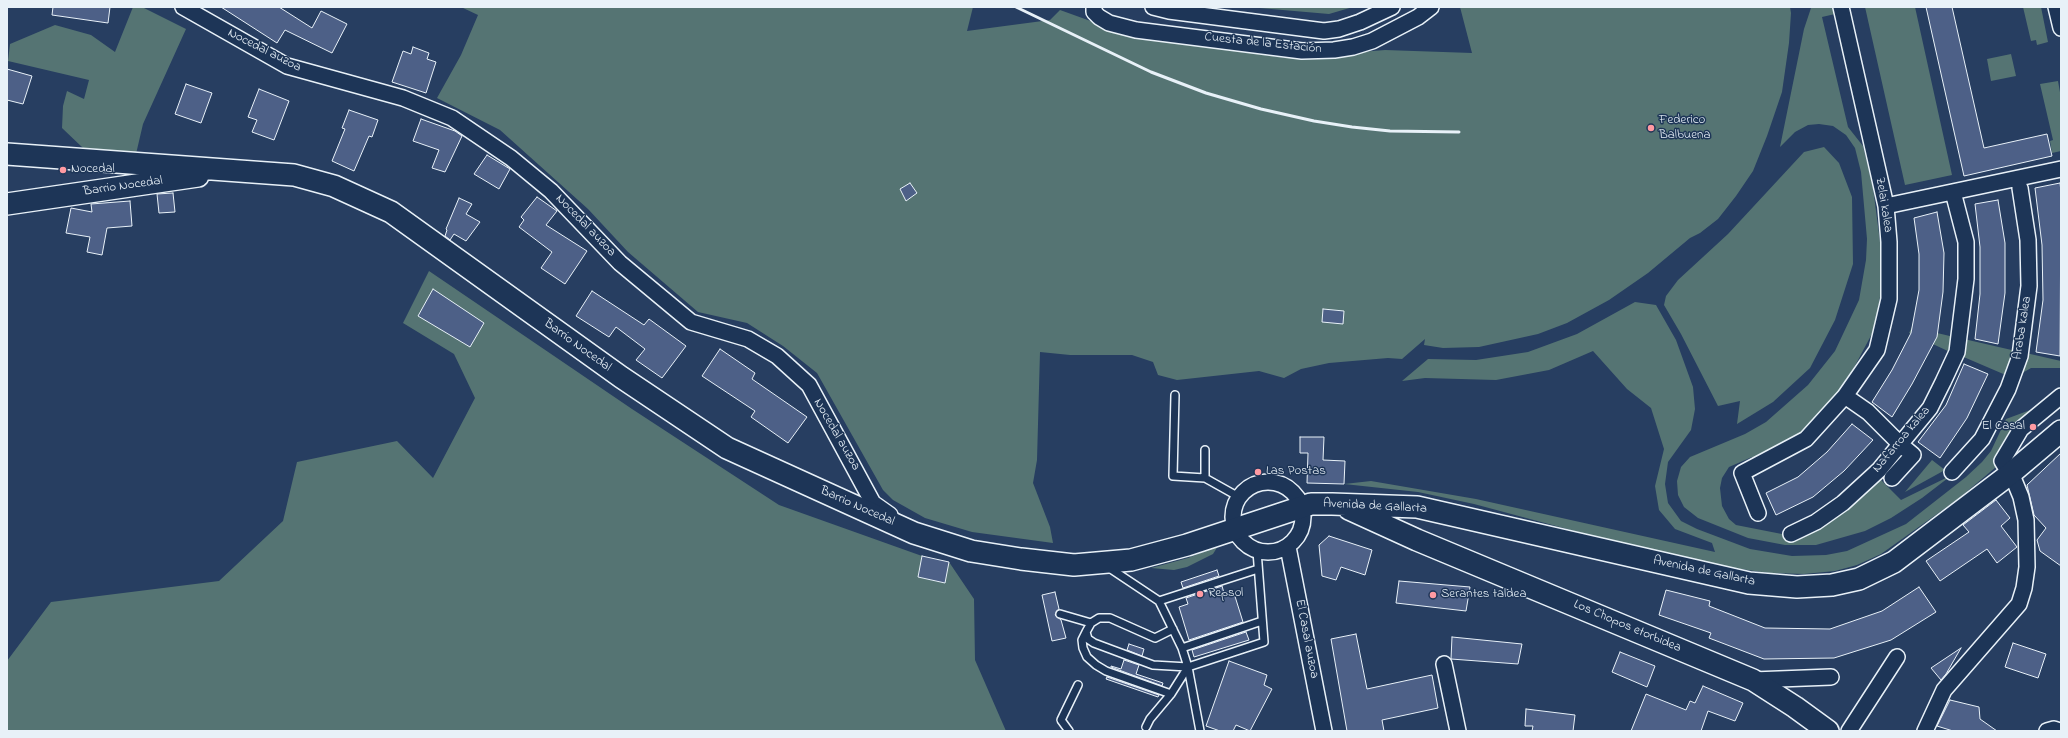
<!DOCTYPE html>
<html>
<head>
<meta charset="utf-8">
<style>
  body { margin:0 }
  #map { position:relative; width:2068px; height:738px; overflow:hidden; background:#273e61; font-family:"Indie Flower",sans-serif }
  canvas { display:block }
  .frame { position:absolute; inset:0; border:8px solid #e8f1f8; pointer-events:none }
</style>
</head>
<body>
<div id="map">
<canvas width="2068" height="738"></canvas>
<div class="frame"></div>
</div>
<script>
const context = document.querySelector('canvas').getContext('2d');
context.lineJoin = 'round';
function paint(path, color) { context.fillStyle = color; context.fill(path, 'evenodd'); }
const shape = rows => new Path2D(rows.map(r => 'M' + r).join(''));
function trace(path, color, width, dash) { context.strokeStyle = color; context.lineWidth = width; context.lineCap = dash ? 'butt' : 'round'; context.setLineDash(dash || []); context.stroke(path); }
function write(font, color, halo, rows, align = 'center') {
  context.font = font + ' "Indie Flower",sans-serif'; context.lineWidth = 3; context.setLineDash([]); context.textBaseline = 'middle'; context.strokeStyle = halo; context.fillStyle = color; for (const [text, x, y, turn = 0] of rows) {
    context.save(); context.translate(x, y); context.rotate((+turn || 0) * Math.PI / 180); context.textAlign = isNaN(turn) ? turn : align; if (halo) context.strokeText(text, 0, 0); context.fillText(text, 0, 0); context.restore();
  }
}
paint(shape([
  [133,7,142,7,186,29,143,124,136,154,83,148,62,128,63,106,67,91,84,99,89,80,8,61,10,44,55,25,91,35,115,52],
  [461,7,973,7,967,31,1050,20,1060,10,1135,37,1287,58,1385,50,1472,53,1460,7,1790,7,1791,13,1789,43,1782,92,1767,136,1753,171,1736,196,1718,219,1700,233,1690,238,1648,273,1609,300,1567,323,1538,334,1479,347,1443,348,1424,345,1425,339,1402,359,1388,358,1329,363,1301,369,1284,378,1259,371,1177,380,1158,375,1153,362,1132,355,1070,355,1040,352,1037,460,1033,483,1050,527,1053,543,972,532,925,518,893,500,883,490,817,373,783,346,747,323,698,312,628,252,588,209,500,130,437,98,461,55,478,15],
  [1248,7,1353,7,1329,14],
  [1814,7,1833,7,1835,14,1822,17,1848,127,1863,146,1873,188,1881,249,1880,297,1875,328,1849,377,1825,409,1798,435,1754,460,1752,457,1729,467,1722,478,1720,488,1722,506,1729,519,1736,525,1792,536,1880,479,1901,500,1952,475,1922,498,1891,518,1865,531,1816,545,1785,545,1748,538,1698,518,1684,507,1678,495,1677,481,1681,467,1690,457,1745,434,1766,422,1808,385,1835,351,1859,300,1866,260,1867,239,1861,172,1855,148,1846,135,1833,126,1819,124,1808,125,1795,132,1780,147,1804,29,1811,8],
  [1865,7,1915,7,1952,175,1905,185],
  [2023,7,2041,7,2048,42,2037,45,2036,40,2031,41],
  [2011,54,2016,76,1991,81,1987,59],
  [2058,81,2061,98,2061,151,2052,153,2050,141,2053,140,2040,84],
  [1824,147,1839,163,1852,197,1853,264,1835,320,1810,368,1773,402,1737,424,1740,401,1718,406,1681,334,1664,305,1666,296,1678,280,1728,234,1804,152],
  [429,271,632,409,779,505,922,556,918,577,944,583,949,562,974,599,975,660,1006,731,7,731,7,661,51,602,219,581,283,521,297,462,397,441,433,478,475,398,454,354,403,323],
  [1635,302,1656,305,1676,340,1693,387,1695,409,1691,430,1668,462,1665,484,1668,503,1681,521,1697,529,1750,549,1792,556,1826,555,1847,551,1906,524,1966,477,1982,462,1991,451,2006,419,2041,406,2014,428,1996,467,1958,499,1881,554,1857,565,1835,571,1804,574,1769,573,1726,567,1612,541,1474,504,1418,492,1344,484,1371,481,1476,499,1715,552,1712,543,1675,529,1659,510,1655,486,1664,449,1651,408,1627,389,1593,351,1549,370,1496,380,1425,378,1402,381,1428,359,1476,360,1528,352,1577,334],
  [1912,327,1954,337,1950,352,1909,333],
  [1964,339,2016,351,2008,376,1959,355],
  [2026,353,2061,361,2061,368,2031,368,2019,375],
  [1932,460,1945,470,1905,492],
  [1218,546,1213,554,1187,567,1174,570,1151,568,1188,558]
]), '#557473');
const building = shape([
  [53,7,110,7,108,23,52,15,53,7],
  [221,7,279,7,312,28,321,11,347,24,332,53,285,30,277,43,221,7],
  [1926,7,1952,7,1984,148,2047,134,2052,156,1964,176,1926,7],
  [413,47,429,53,427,59,436,62,426,93,392,82,403,51,411,54,413,47],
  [7,69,32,76,23,104,7,100,7,69],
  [186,84,212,93,201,123,175,114,186,84],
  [259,89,289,101,274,140,252,132,257,120,248,117,259,89],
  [349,110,378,120,372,137,369,136,354,171,332,161,345,129,342,128,349,110],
  [421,119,455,131,462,136,445,172,432,168,439,150,413,141,421,119],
  [487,155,510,169,499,189,474,174,487,155],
  [910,183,917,193,906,201,900,189,910,183],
  [2060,183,2061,192,2060,356,2036,352,2043,300,2042,245,2035,188,2060,183],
  [173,193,175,212,159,213,157,194,173,193],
  [537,197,557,211,546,225,587,251,565,284,541,268,552,252,519,227,524,220,521,217,537,197],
  [459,198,472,204,466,214,480,222,466,241,454,234,450,240,445,236,447,230,446,229,459,198],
  [1998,200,2005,243,2005,293,1998,344,1975,339,1980,294,1980,247,1975,204,1998,200],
  [130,201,132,226,107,228,102,255,87,252,90,237,66,233,71,208,92,212,91,204,130,201],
  [1937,212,1944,253,1943,292,1937,337,1912,384,1892,417,1872,402,1892,370,1911,333,1919,290,1919,254,1914,218,1937,212],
  [433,289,484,323,470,347,418,316,433,289],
  [592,291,644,325,649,319,686,346,662,378,636,360,645,349,616,327,609,337,576,316,592,291],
  [1323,309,1344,311,1343,324,1322,322,1323,309],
  [720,349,755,373,752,379,807,417,788,443,751,417,755,411,702,376,720,349],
  [1964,364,1988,374,1967,418,1940,458,1918,442,1946,405,1964,364],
  [1852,424,1873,440,1844,471,1813,497,1776,515,1766,493,1798,477,1827,452,1852,424],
  [1300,437,1324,437,1323,460,1345,461,1344,484,1307,483,1308,453,1300,453,1300,437],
  [2061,453,2061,566,2040,551,2037,540,2046,528,2034,515,2027,485,2061,453],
  [1996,500,2010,518,2001,526,2017,547,1997,563,1987,549,1940,581,1926,561,1969,532,1963,525,1996,500],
  [1329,536,1372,550,1365,575,1341,567,1336,580,1322,576,1319,545,1329,536],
  [922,556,949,562,945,583,918,577,922,556],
  [1217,570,1219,576,1183,588,1181,582,1217,570],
  [1399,581,1470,587,1466,611,1396,603,1399,581],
  [1222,586,1224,593,1233,590,1243,622,1189,640,1179,607,1188,604,1186,598,1222,586],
  [1919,587,1936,612,1891,640,1834,658,1764,659,1709,638,1711,633,1659,615,1666,590,1710,601,1709,606,1765,628,1830,629,1882,611,1919,587],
  [1055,592,1059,609,1055,615,1061,620,1066,638,1052,641,1042,595,1055,592],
  [1246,632,1249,640,1194,657,1192,650,1246,632],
  [1356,634,1367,689,1432,675,1438,708,1382,720,1384,731,1347,731,1331,639,1356,634],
  [1452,637,1522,644,1518,664,1451,659,1452,637],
  [2013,643,2046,654,2038,678,2005,667,2013,643],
  [1129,644,1144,649,1142,656,1127,650,1129,644],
  [1961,648,1946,674,1941,680,1931,668,1961,648],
  [1620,652,1655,666,1647,687,1612,672,1620,652],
  [1124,660,1139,665,1136,674,1163,683,1162,686,1111,667,1111,666,1121,669,1124,660],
  [1229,661,1267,675,1264,685,1272,689,1250,731,1236,725,1233,731,1220,731,1206,726,1229,661],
  [1107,677,1159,695,1158,697,1106,679,1107,677],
  [1703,686,1743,703,1735,721,1708,711,1701,731,1631,731,1646,694,1686,710,1690,701,1695,703,1703,686],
  [1950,700,1979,707,1980,719,1997,731,1953,731,1937,726,1950,700],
  [1526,709,1575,715,1573,731,1532,731,1533,726,1525,726,1526,709]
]);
paint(building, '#4d6087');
trace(building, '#e8f1f8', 1);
const lane = shape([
  [1175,395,1173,476,1205,478,1239,497],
  [1205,450,1205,478],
  [1108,567,1159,601,1182,648,1188,667],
  [1159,601,1258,569],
  [1060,614,1091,623],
  [1173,629,1155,638,1110,618,1099,618,1091,623,1086,632,1088,639,1094,643,1153,665,1188,667,1264,642,1257,551],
  [1086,632,1082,640,1083,648,1087,657,1096,665,1106,671,1171,694],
  [1182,648,1262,621],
  [1146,727,1150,719,1171,694,1188,667,1200,731],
  [1069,731,1061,720,1078,685]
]);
const street = shape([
  [183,7,287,66,403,98,452,118,511,158,551,191,620,263,691,322,748,339,777,356,809,385,873,503,890,515],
  [1094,7,1094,12,1099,17,1109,23,1136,30,1302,51,1334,50,1353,47,1372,41,1418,17,1431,7],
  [1153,7,1169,11,1324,31,1339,29,1360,22,1392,7],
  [2056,7,2061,28],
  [1886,206,2061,169],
  [1845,396,1868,412,1901,445,1913,455,1892,478],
  [2005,466,2002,461,2021,429,2061,396],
  [1952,472,1982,439,2008,389,2020,356,2029,286,2028,240,2020,188],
  '1233 517a35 35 0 1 1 70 0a35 35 0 1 1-70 0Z',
  [1758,513,1742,473,1806,439,1845,396,1877,350,1889,299,1889,242,1886,206,1841,7],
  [1791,534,1816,522,1843,503,1879,470,1930,408,1943,382,1957,352,1966,279,1966,242,1953,192],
  [1288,547,1324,731],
  [1444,664,1458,731],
  [1753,680,1831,677],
  [1849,731,1897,657],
  [1925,731,1944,690,2019,604,2024,588,2027,567,2026,520,2021,497,2014,480],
  [2047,731,2054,729,2060,731]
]);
const secondary = shape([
  [7,154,294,175,334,186,391,212,621,377,727,448,914,533,971,551,1021,559,1074,565,1131,560,1187,545,1311,504,1332,504,1417,507,1749,583,1797,587,1832,585,1859,579,1894,562,2010,474,2061,431],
  [7,204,198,176],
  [1349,509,1417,540,1753,680,1795,707,1828,731]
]);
trace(lane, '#e8f1f8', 10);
trace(street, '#e8f1f8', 18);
trace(secondary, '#e8f1f8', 24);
trace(lane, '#1d3557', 7);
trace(street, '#1d3557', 15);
trace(secondary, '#1d3557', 21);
trace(shape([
  [1016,7,1151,72,1206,93,1261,109,1314,121,1352,127,1390,131,1459,132]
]), '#e8f1f8', 3);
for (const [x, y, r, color] of [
  [1651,128,4,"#ff9aa2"],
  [63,170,4,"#ff9aa2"],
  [2033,427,4,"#ff9aa2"],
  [1258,472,4,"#ff9aa2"],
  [1200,594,4,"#ff9aa2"],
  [1433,595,4,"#ff9aa2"]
]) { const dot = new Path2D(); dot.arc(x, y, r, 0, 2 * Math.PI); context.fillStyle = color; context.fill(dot); trace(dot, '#1d3557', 1.5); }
write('13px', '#e8f1f8', '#1d3557', [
  ["Cuesta de la Estación",1263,44,6],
  ["Nocedal auzoa",264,51,27],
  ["Barrio Nocedal",123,187,-8],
  ["Zelai kalea",1883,205,81],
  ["Nocedal auzoa",585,226,46],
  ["Araba kalea",2023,328,-81],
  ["Barrio Nocedal",577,346,36],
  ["Nocedal auzoa",836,435,60],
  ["Nafarroa kalea",1902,440,-50],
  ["Barrio Nocedal",857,507,24],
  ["Avenida de Gallarta",1375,507,3],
  ["Avenida de Gallarta",1704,572,12],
  ["Los Chopos etorbidea",1627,627,23],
  ["El Casal auzoa",1306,639,79]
]);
write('13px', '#e8f1f8', '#1d3557', [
  ["Federico",1659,121],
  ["Balbuena",1659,136],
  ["Nocedal",71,170],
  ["El Casal",2025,427,"right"],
  ["Las Postas",1266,472],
  ["Repsol",1208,594],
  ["Serantes taldea",1441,595]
], 'left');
</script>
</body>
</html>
